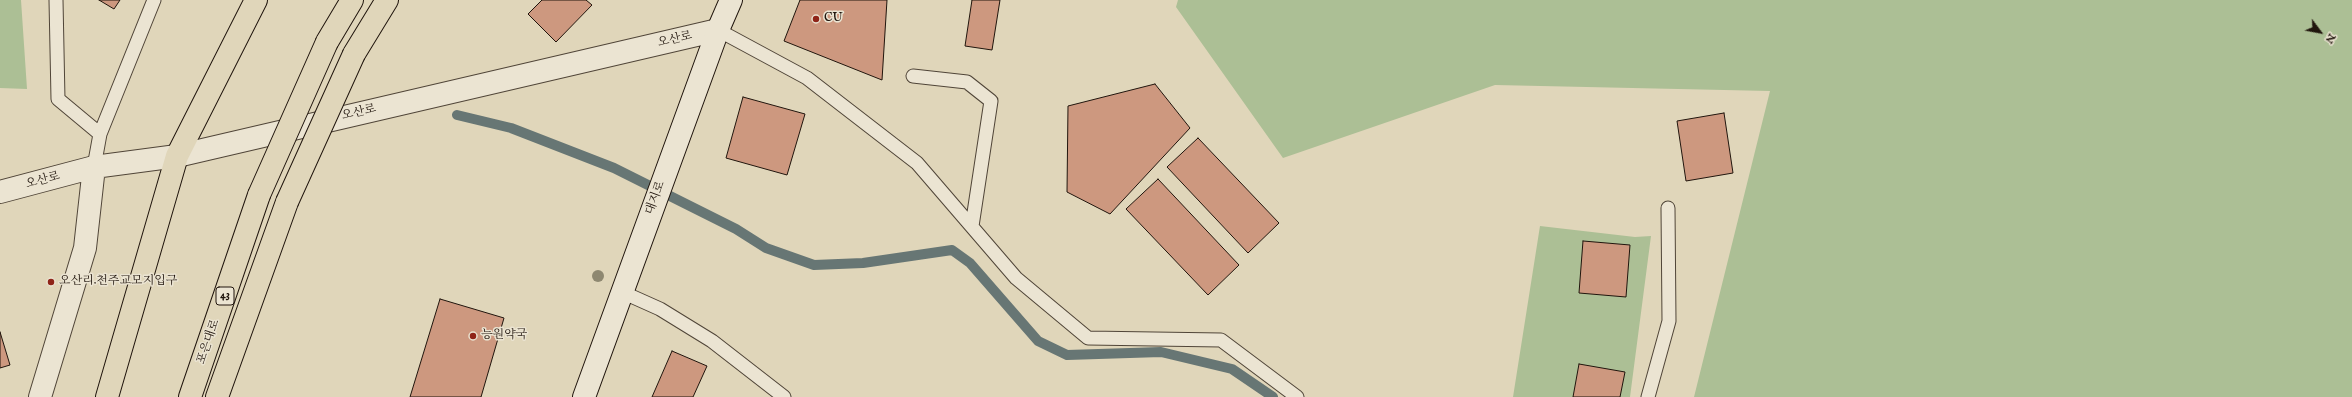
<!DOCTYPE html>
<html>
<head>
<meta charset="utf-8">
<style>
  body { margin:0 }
  #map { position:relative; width:2352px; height:397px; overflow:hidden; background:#e0d6ba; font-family:"IM FELL English",serif }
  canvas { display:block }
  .north { position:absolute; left:2300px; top:12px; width:40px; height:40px; -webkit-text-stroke:3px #ebe4d2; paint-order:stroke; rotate:122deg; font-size:11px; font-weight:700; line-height:16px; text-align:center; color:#20150d }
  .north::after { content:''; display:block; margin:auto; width:14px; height:18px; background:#20150d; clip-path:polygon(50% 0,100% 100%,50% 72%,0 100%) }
</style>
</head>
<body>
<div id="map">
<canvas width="2352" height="397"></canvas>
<div class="north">N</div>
</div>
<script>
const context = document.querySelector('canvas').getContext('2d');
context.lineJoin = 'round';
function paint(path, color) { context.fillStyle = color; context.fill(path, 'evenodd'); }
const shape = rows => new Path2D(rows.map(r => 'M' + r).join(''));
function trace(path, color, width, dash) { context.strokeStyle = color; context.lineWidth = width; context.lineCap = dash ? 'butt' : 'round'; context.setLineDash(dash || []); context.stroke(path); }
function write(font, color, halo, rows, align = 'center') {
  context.font = font + ' "IM FELL English","Noto Serif KR",serif'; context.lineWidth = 3; context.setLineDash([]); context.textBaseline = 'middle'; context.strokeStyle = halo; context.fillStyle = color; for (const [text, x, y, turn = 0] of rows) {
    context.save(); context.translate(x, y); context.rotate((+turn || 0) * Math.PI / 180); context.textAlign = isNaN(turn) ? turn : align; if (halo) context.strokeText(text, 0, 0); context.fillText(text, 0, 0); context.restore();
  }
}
paint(shape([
  [0,0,21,0,27,89,0,88],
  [1178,0,2352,0,2352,397,1694,397,1770,91,1495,85,1283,158,1176,7],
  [1540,226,1635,237,1651,236,1630,397,1513,397]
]), '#acbf95');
trace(shape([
  [457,115,511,128,614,168,736,229,766,248,814,265,863,263,952,250,970,263,1038,341,1067,355,1161,352,1232,369,1273,397]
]), '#677674', 10);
const building = shape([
  [99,0,120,0,114,9,99,0],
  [542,0,586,0,592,5,556,42,528,14,542,0],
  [800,0,887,0,882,80,784,41,800,0],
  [972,0,1000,0,992,50,965,46,972,0],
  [1155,84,1190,128,1110,214,1067,192,1068,106,1155,84],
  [743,97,805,114,787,175,726,158,743,97],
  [1724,113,1733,173,1686,181,1677,121,1724,113],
  [1198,138,1279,223,1248,253,1167,167,1198,138],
  [1158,179,1239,265,1208,295,1126,209,1158,179],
  [1583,241,1630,245,1626,297,1579,293,1583,241],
  [440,299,504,318,481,397,410,397,440,299],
  [0,332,10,365,0,368,0,332],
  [672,351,707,366,693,397,652,397,672,351],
  [1579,364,1625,372,1620,397,1573,397,1579,364]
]);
paint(building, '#cd987f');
trace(building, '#20150d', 1);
const service = shape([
  [56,0,58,99,100,134],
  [718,30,807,78,917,163,1016,278,1088,338,1221,340,1297,397],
  [913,76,967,82,991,101,972,226],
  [94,167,100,134,154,0],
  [622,292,660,309,712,341,784,397],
  [1648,397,1669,321,1668,208]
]);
const tertiary = shape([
  [0,192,94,167,177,156,718,30],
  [40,397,85,248,94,167]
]);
const secondary = shape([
  [584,397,718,30,731,0]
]);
const trunk = shape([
  [327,42,352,0],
  [354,54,387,0],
  [107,397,177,156,256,0],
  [190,397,259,195],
  [217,397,287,202]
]);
trace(service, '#504538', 15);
trace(tertiary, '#504538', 24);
trace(secondary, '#20150d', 24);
trace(trunk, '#20150d', 24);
trace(service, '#ebe4d2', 13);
trace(tertiary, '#ebe4d2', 22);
trace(secondary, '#ebe4d2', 22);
trace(trunk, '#e0d6ba', 22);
const trunkBridge = shape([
  [259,195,327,42],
  [287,202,354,54]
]);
trace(trunkBridge, '#20150d', 24, []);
trace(trunkBridge, '#e0d6ba', 22);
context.fillStyle = '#8e8871';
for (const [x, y] of [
  [598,276]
]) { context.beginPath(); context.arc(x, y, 6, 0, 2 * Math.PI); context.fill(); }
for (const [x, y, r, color] of [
  [816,19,4,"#8f2418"],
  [51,282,4,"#8f2418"],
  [473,336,4,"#8f2418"]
]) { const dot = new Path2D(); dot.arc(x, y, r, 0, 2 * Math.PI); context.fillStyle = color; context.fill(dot); trace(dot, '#ebe4d2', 1.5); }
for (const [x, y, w] of [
  [225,296,18]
]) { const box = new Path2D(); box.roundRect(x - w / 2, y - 9, w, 18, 3); context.fillStyle = '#ebe4d2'; context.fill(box); trace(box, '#20150d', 1); }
write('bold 11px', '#20150d', null, [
  ["43",225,296]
]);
write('12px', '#20150d', '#ebe4d2', [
  ["CU",824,19],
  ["오산리.천주교모지입구",59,282],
  ["능원약국",481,336]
], 'left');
write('12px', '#20150d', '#ebe4d2', [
  ["오산로",675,40,-13],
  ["오산로",359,113,-13],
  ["오산로",43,181,-15],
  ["대지로",656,198,-70],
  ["포은대로",209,342,-71]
]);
</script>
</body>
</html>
